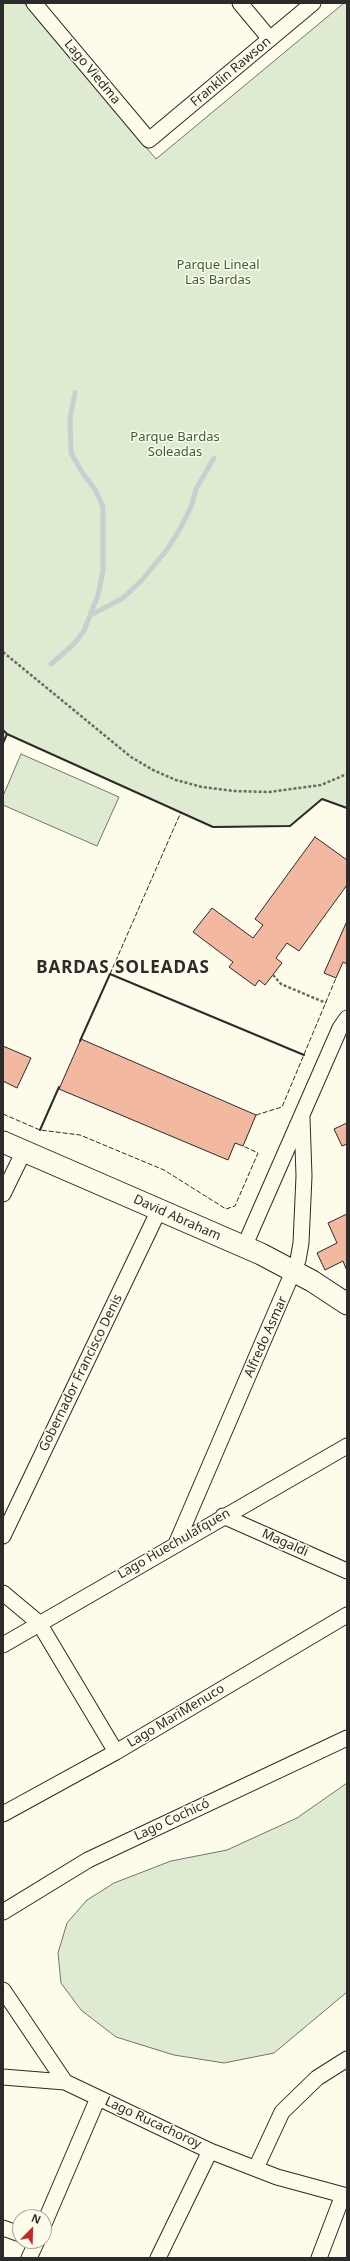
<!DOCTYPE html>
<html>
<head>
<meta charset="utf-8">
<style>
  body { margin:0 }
  #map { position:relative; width:350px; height:2261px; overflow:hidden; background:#fdfbea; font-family:"Noto Sans",sans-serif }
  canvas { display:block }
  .frame { position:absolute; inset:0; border:4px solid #2b2b2b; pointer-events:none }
  .north { position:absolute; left:12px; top:2209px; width:40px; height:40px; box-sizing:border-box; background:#fdfbea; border:1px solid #a9a89e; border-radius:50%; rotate:23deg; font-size:11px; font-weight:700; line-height:16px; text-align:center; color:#2b2b2b }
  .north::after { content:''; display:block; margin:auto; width:14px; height:18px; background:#c62828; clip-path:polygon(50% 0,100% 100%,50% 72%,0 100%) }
</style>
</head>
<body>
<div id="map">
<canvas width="350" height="2261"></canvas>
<div class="frame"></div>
<div class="north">N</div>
</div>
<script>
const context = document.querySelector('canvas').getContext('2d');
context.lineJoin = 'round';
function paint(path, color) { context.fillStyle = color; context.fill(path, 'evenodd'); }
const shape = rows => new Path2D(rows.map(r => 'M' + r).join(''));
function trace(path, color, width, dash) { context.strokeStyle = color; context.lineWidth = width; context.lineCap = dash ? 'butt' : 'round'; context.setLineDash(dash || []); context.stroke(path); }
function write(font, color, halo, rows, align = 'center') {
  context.font = font + ' "Noto Sans",sans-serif'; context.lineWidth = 3; context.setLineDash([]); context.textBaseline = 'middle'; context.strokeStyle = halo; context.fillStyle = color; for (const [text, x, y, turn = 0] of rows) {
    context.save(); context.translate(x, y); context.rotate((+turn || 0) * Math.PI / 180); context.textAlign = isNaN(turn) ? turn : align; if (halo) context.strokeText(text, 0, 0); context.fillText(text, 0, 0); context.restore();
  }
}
const green = shape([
  [3,3,24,3,156,159,344,3,347,3,347,808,322,799,290,826,213,827,7,734,3,743,3,3],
  [21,754,119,797,97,846,3,805,3,796,21,754],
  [347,1783,347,1992,274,2053,224,2063,174,2055,116,2037,81,2010,61,1983,58,1953,67,1923,87,1900,114,1883,171,1861,227,1850,297,1818,347,1783]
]);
paint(green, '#deebd1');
trace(green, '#74746e', 1);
trace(shape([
  [91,615,123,598,141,581,166,551,180,529,191,507,196,489,214,458],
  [51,664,73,645,84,631,98,595,103,571,103,507,96,491,82,472,71,453,70,418,75,393]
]), '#c7d0d0', 5);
const building = shape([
  [315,837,347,860,347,885,299,951,287,943,276,958,282,963,265,985,259,980,255,986,229,967,233,962,193,932,212,908,253,938,263,925,255,919,315,837],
  [347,921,347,964,343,962,336,978,324,973,347,921],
  [81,1039,256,1115,243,1146,235,1143,228,1160,59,1089,81,1039],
  [3,1046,31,1058,17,1088,3,1081,3,1046],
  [347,1123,347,1144,342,1146,334,1129,347,1123],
  [347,1214,347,1271,343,1261,325,1270,317,1253,337,1243,328,1223,347,1214]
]);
paint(building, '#f2b8a0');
trace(building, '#2b2b2b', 1);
const street = shape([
  [34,3,149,140,313,3],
  [240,3,270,39],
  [3,1194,24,1151],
  [244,1247,340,1028,347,1018],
  [223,1516,347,1571],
  [3,1536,159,1210],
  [176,1544,298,1260,301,1243,304,1176,302,1118],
  [3,1593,39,1623,116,1752],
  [3,1645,347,1446],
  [3,1814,116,1752,347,1615],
  [3,1912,88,1860,347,1738],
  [3,1990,65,2082,210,2151,277,2177,347,2196],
  [3,2077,65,2082],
  [256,2168,282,2112,317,2078,347,2059],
  [44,2224,98,2098],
  [3,2228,20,2234],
  [29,2258,37,2241],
  [158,2258,210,2151],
  [319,2258,343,2195]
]);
const secondary = shape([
  [3,1142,261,1254,312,1281,347,1304]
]);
trace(street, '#2b2b2b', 17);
trace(secondary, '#2b2b2b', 23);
trace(shape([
  [3,652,131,757,153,770,176,780,202,787,234,791,269,792,321,785,347,774],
  [273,975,281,984,326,1003]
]), '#6a6964', 2.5, [3, 2]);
trace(street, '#fdfbea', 15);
trace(secondary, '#fdfbea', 21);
trace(shape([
  [110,974,181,812],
  [3,1114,40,1130,80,1135,164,1170,226,1209,235,1206,258,1153,243,1146],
  [256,1115,282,1107,336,978]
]), '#2b2b2b', 1, [5, 2]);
trace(shape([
  [3,730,7,734,213,827,290,826,322,799,347,808],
  [3,743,7,734],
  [80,1041,110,974,304,1055],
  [40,1130,59,1087]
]), '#2b2b2b', 2);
write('13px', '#2b2b2b', '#fdfbea', [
  ["Lago Viedma",92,72,50],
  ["Franklin Rawson",231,72,-40],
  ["David Abraham",177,1218,24],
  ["Alfredo Asmar",266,1337,-66],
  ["Gobernador Francisco Denis",81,1373,-64],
  ["Magaldi",285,1543,24],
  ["Lago Huechulafquen",174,1544,-30],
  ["Lago MariMenuco",176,1716,-31],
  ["Lago Cochicó",172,1820,-25],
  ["Lago Rucachoroy",153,2123,25]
]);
write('13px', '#34623c', '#fdfbea', [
  ["Parque Lineal",218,265],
  ["Las Bardas",218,280],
  ["Parque Bardas",175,437],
  ["Soleadas",175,452]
]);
context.letterSpacing = '1px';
write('bold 17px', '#2b2b2b', '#fdfbea', [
  ["BARDAS SOLEADAS",123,968]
]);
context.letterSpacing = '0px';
</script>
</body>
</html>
